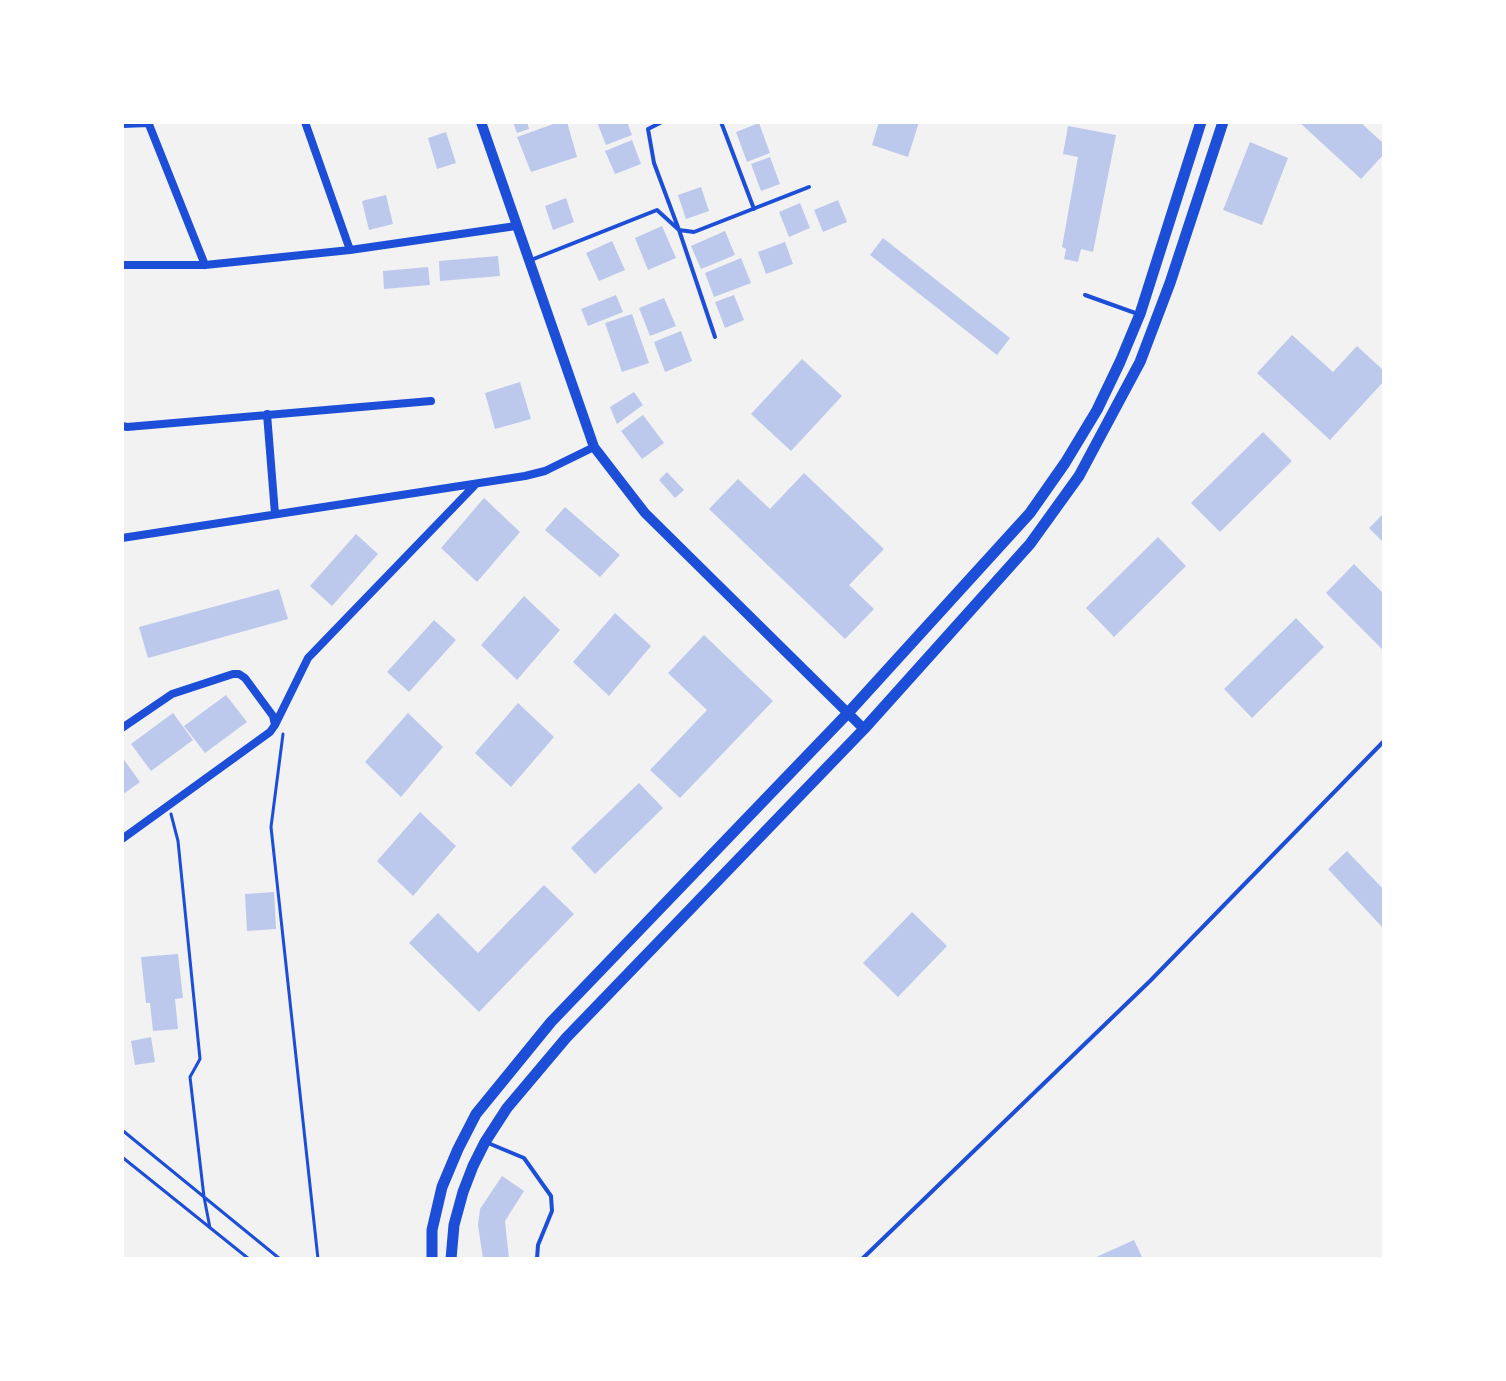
<!DOCTYPE html>
<html>
<head>
<meta charset="utf-8">
<style>
  body { margin:0 }
  #map { position:relative; width:1506px; height:1381px; overflow:hidden; background:#f2f2f2; font-family:"Source Sans 3",sans-serif }
  canvas { display:block }
  .frame { position:absolute; inset:0; border:124px solid #fff; pointer-events:none }
</style>
</head>
<body>
<div id="map">
<canvas width="1506" height="1381"></canvas>
<div class="frame"></div>
</div>
<script>
const context = document.querySelector('canvas').getContext('2d');
context.lineJoin = 'round';
function paint(path, color) { context.fillStyle = color; context.fill(path, 'evenodd'); }
const shape = rows => new Path2D(rows.map(r => 'M' + r).join(''));
function trace(path, color, width, dash) { context.strokeStyle = color; context.lineWidth = width; context.lineCap = dash ? 'butt' : 'round'; context.setLineDash(dash || []); context.stroke(path); }
paint(shape([
  [513,122,527,122,529,129,517,133],
  [559,122,567,122,577,157,531,172,517,137],
  [597,122,627,122,632,135,606,145],
  [879,122,919,122,908,157,872,145],
  [1299,122,1360,122,1384,144,1384,154,1361,179],
  [759,123,770,153,747,162,736,132],
  [1068,126,1116,135,1093,252,1081,249,1078,262,1064,259,1066,249,1062,247,1078,157,1063,154],
  [446,132,456,163,437,169,428,138],
  [632,140,641,164,615,174,605,151],
  [1250,142,1288,158,1262,225,1223,210],
  [770,157,780,184,761,191,751,164],
  [701,187,709,211,686,219,678,195],
  [386,195,393,224,369,230,362,201],
  [566,198,574,222,553,230,545,206],
  [838,200,847,222,823,232,814,210],
  [800,203,810,228,789,237,779,212],
  [662,226,676,258,648,270,635,238],
  [725,231,735,255,701,269,691,246],
  [883,238,1010,338,997,355,870,255],
  [612,241,625,270,599,281,586,253],
  [785,242,793,264,766,274,758,252],
  [498,256,500,276,440,281,439,261],
  [741,258,751,283,714,297,705,273],
  [428,267,430,285,384,289,383,271],
  [616,295,623,312,588,326,581,309],
  [734,295,744,320,725,328,715,302],
  [664,298,676,326,650,336,639,308],
  [632,314,649,363,622,372,605,323],
  [681,331,692,361,665,372,654,342],
  [1292,335,1333,372,1357,346,1384,371,1384,381,1330,440,1257,373],
  [802,359,842,396,791,451,751,414],
  [520,382,531,419,495,429,485,393],
  [634,392,643,405,617,424,610,407],
  [643,415,664,443,642,459,621,431],
  [1263,432,1292,461,1220,532,1191,503],
  [667,472,684,490,675,498,659,480],
  [804,473,884,549,849,585,874,609,845,639,709,509,738,479,770,509],
  [484,498,520,532,477,582,441,548],
  [565,507,620,555,600,577,545,530],
  [1384,513,1384,543,1369,528],
  [356,534,378,554,332,606,310,586],
  [1158,537,1186,566,1114,637,1086,608],
  [1354,564,1384,594,1384,651,1326,593],
  [279,589,288,619,148,658,139,627],
  [524,596,560,630,517,680,481,645],
  [615,613,651,646,609,696,573,662],
  [1296,618,1324,647,1252,718,1224,689],
  [434,620,456,640,409,692,387,672],
  [704,635,773,701,680,798,650,770,707,710,668,673],
  [226,695,247,722,205,753,184,726],
  [518,703,554,737,511,787,475,753],
  [173,713,193,740,151,771,131,744],
  [408,713,443,747,401,797,365,762],
  [122,757,140,782,122,795],
  [639,783,663,808,595,874,571,848],
  [420,812,456,846,413,896,377,861],
  [1347,851,1384,890,1384,929,1328,869],
  [544,885,574,914,479,1012,409,943,438,913,478,953],
  [274,892,276,929,247,931,245,894],
  [912,912,947,946,898,997,863,963],
  [178,954,183,998,175,999,178,1029,153,1031,150,1003,146,1003,141,957],
  [151,1037,155,1062,135,1065,131,1041],
  [502,1176,524,1191,505,1221,509,1259,483,1259,478,1225,480,1209],
  [1134,1240,1143,1259,1092,1259]
]), '#bdc9ec');
trace(shape([
  [283,734,271,827,318,1259],
  [171,814,178,841,200,1059,190,1077,204,1197,210,1228],
  [122,1130,280,1259],
  [122,1157,249,1259]
]), '#1d4ed8', 3);
trace(shape([
  [662,122,648,129,654,163,679,230,715,337],
  [721,122,754,209],
  [531,260,657,210,679,230,694,232,809,187],
  [1085,295,1138,314],
  [488,1143,524,1158,551,1196,552,1211,538,1245,537,1259],
  [862,1259,1150,981,1384,741]
]), '#1d4ed8', 4);
trace(shape([
  [148,122,205,265],
  [305,122,350,250],
  [122,124,149,123],
  [122,265,205,265,350,250,516,226],
  [267,414,275,514],
  [122,426,127,427,431,401],
  [122,538,525,476,545,471,594,447],
  [275,725,308,658,476,484],
  [122,728,172,694,233,674,239,674,245,678,273,716,275,725,270,732,122,839]
]), '#1d4ed8', 8);
trace(shape([
  [481,122,594,447,645,513,864,729]
]), '#1d4ed8', 10);
trace(shape([
  [432,1259,432,1230,442,1187,458,1149,476,1114,551,1022,848,713,1030,513,1065,463,1097,410,1120,362,1140,314,1201,122],
  [451,1259,454,1225,463,1192,473,1166,485,1142,507,1108,566,1038,864,729,1030,544,1079,476,1140,362,1170,283,1223,122]
]), '#1d4ed8', 11);
</script>
</body>
</html>
